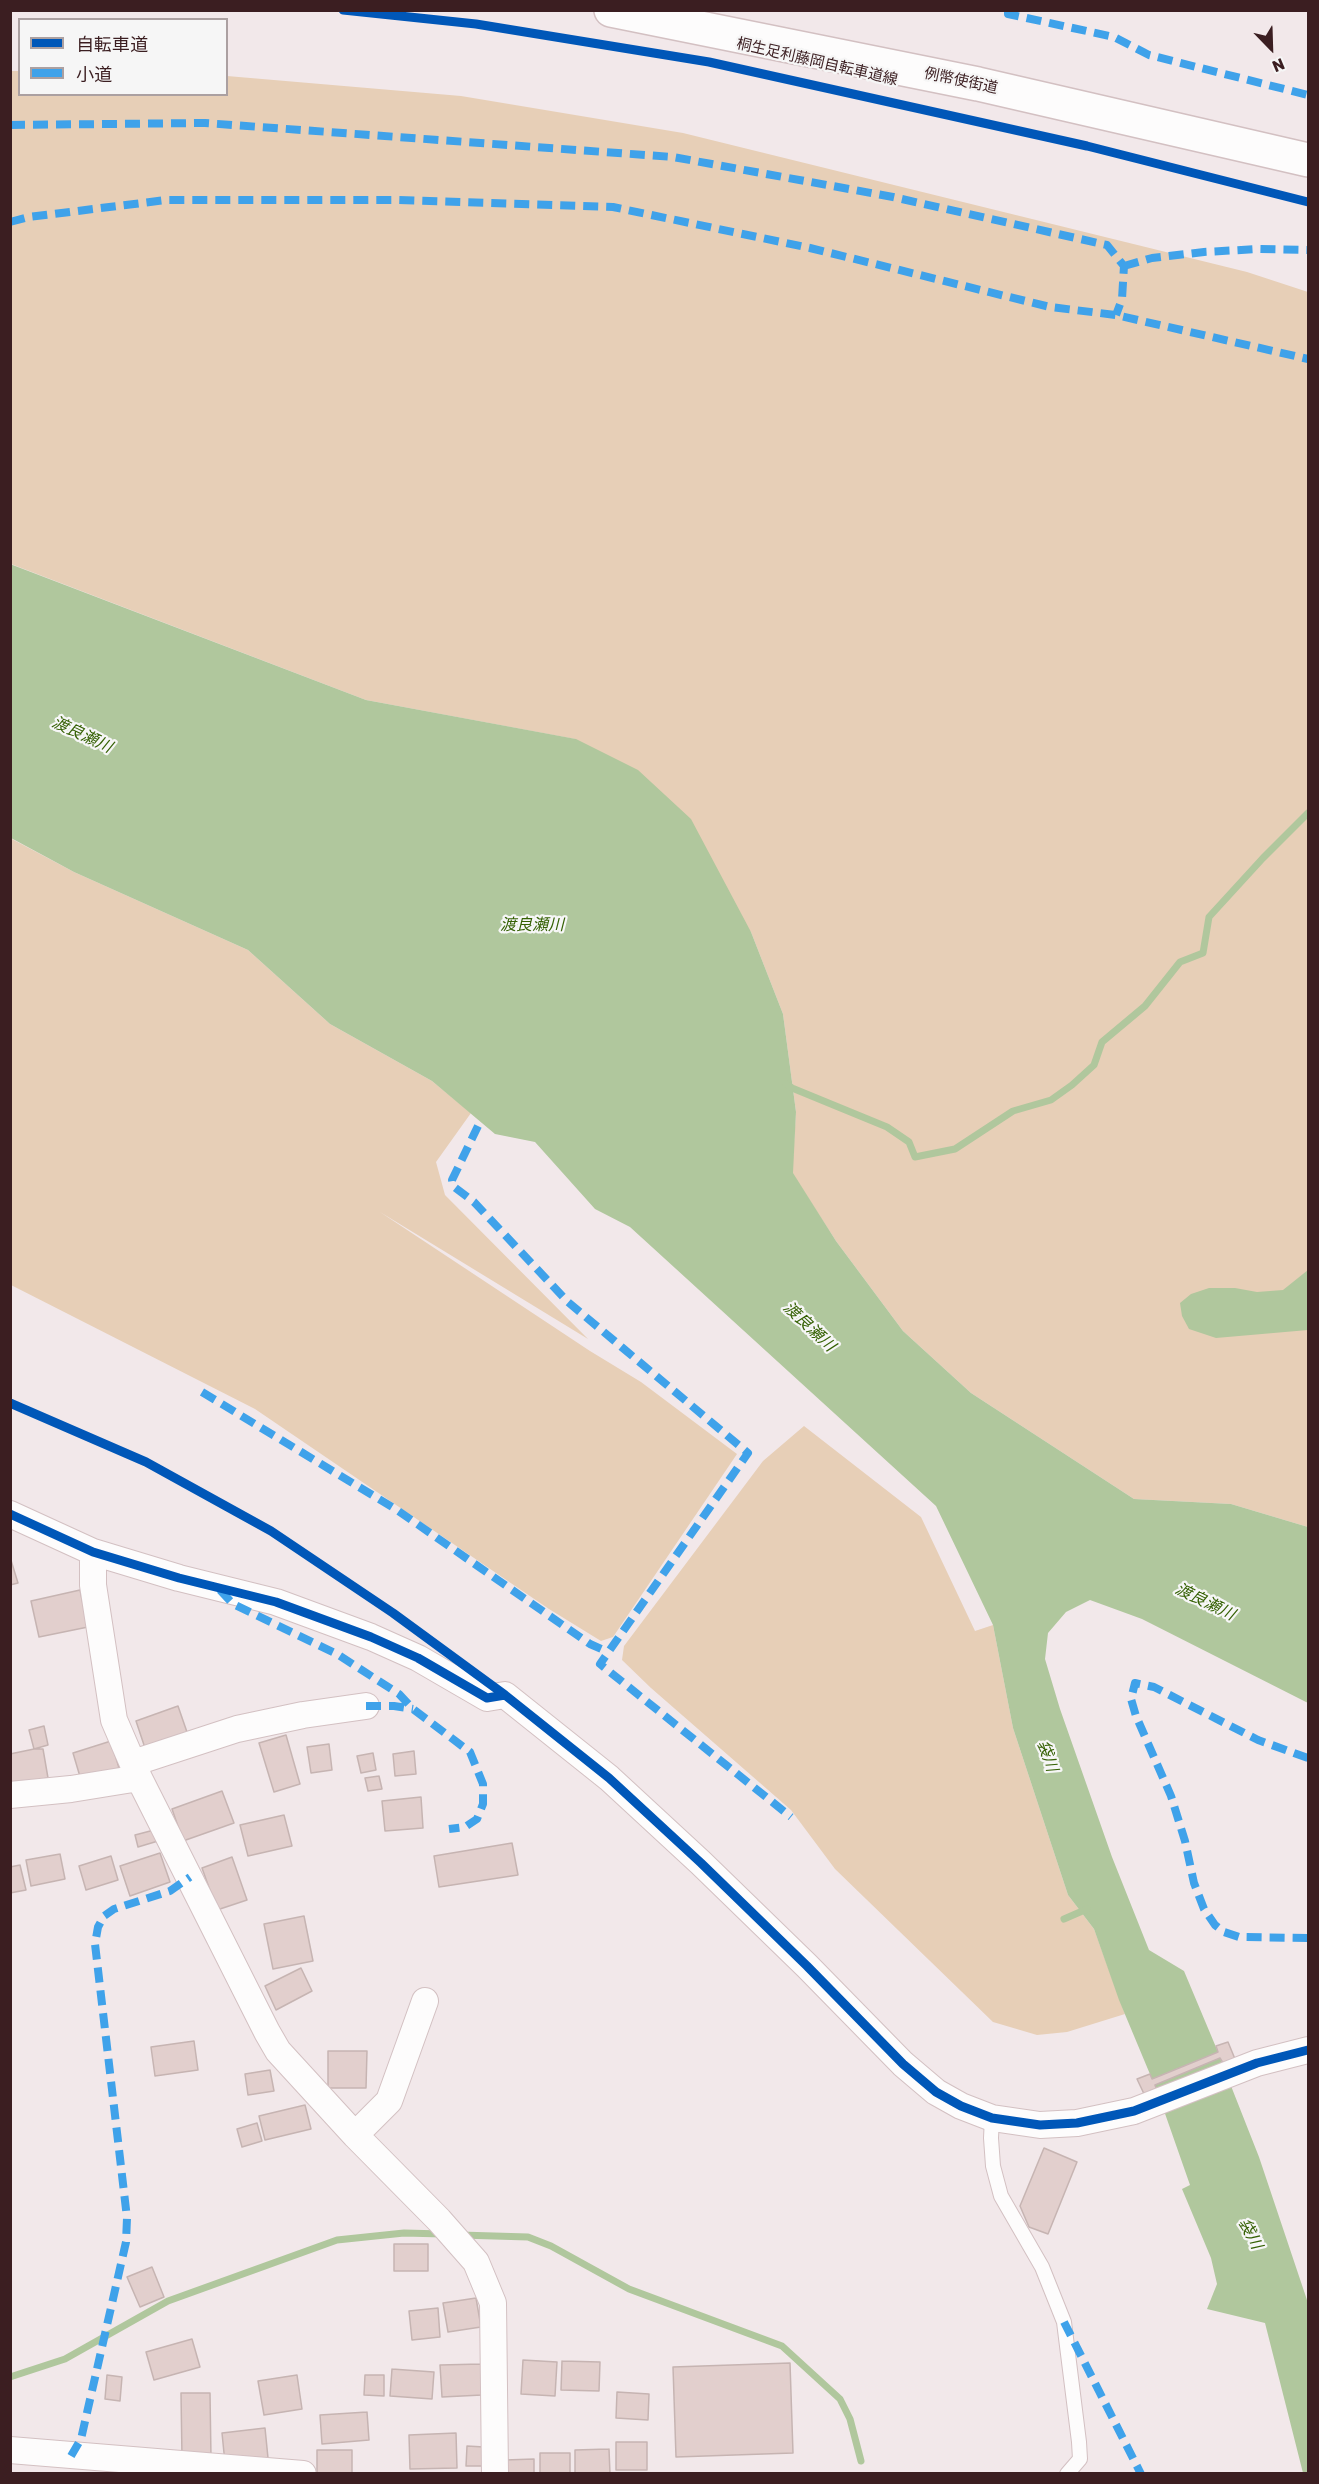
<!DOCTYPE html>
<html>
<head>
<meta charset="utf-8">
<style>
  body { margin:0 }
  #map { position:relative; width:1319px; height:2484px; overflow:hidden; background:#f2e8ea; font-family:Rubik,"Noto Sans JP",sans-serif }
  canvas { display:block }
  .frame { position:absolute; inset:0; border:12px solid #3b1e21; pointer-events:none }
  .legend { position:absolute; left:18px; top:18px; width:210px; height:78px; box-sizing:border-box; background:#f6f6f6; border:2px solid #aba0a1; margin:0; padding:8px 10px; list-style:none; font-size:18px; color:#3b1e21 }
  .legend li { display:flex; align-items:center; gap:12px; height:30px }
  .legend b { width:30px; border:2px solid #aba0a1 }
  .north { position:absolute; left:1241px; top:18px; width:60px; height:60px; -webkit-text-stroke:4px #f6f6f6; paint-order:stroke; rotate:157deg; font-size:16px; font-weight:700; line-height:24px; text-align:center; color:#3b1e21 }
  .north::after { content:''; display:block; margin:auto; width:21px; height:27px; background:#3b1e21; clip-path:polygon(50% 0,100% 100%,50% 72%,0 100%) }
</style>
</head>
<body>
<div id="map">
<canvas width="1319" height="2484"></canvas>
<div class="frame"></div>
<ul class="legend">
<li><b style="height:8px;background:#0057b8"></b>自転車道</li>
<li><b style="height:8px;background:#3fa2ea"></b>小道</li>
</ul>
<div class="north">N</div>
</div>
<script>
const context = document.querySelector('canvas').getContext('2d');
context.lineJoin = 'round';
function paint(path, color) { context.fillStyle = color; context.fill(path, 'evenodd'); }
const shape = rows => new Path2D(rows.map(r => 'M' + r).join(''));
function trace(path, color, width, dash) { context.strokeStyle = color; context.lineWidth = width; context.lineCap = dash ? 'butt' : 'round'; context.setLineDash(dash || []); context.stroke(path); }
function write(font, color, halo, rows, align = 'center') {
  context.font = font + ' Rubik,"Noto Sans JP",sans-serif'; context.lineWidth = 4.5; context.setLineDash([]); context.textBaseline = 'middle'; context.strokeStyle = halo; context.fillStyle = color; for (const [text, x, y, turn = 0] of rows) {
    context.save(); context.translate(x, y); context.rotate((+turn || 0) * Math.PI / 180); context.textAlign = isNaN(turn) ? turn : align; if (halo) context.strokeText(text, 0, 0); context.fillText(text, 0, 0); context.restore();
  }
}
paint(shape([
  [10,71,19,71,20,94,226,94,227,76,461,96,683,133,1247,272,1308,292,1308,1527,1231,1504,1134,1499,971,1393,903,1331,836,1241,792,1173,796,1112,783,1014,751,932,575,739,366,700,11,564],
  [10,838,74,872,248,950,330,1024,432,1081,471,1113,436,1162,445,1195,588,1339,380,1212,590,1351,641,1382,737,1454,613,1637,601,1641,549,1609,255,1409,11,1285],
  [804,1426,921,1517,975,1631,993,1625,1013,1728,1068,1895,1094,1929,1125,2014,1067,2032,1037,2035,993,2022,835,1869,791,1810,651,1688,622,1660,624,1646,763,1461]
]), '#e7cfb7');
paint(shape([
  [10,564,366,700,576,739,638,770,691,819,751,932,783,1014,796,1112,793,1173,836,1241,903,1331,971,1393,1134,1499,1231,1504,1308,1527,1308,1703,1142,1619,1090,1600,1066,1612,1048,1633,1045,1659,1060,1709,1112,1857,1149,1950,1184,1971,1218,2052,1152,2079,1119,2000,1094,1929,1068,1895,1013,1728,993,1625,936,1506,630,1227,595,1209,535,1142,495,1134,432,1081,330,1024,248,950,74,872,11,838],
  [1308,1270,1308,1330,1216,1338,1189,1329,1182,1316,1180,1303,1191,1294,1209,1288,1235,1288,1257,1292,1283,1290],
  [1220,2058,1259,2157,1308,2303,1308,2473,1303,2473,1265,2323,1207,2309,1217,2284,1211,2258,1182,2189,1190,2185,1155,2085]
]), '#b0c79d');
trace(shape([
  [786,1084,792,1088,887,1127,909,1142,915,1157,955,1149,1013,1111,1051,1100,1072,1085,1094,1065,1102,1042,1145,1006,1180,962,1203,953,1209,917,1263,858,1308,813],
  [1064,1919,1087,1909],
  [460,2235,528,2237,551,2246,629,2289,782,2346,840,2399,850,2419,861,2461],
  [10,2377,65,2359,168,2301,337,2240,404,2233,443,2234]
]), '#b0c79d', 7);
const building = shape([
  [10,1557,18,1583,10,1585,10,1557],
  [80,1590,88,1627,39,1637,31,1601,80,1590],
  [178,1706,188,1735,146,1751,136,1721,178,1706],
  [44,1726,48,1745,34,1749,29,1730,44,1726],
  [286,1735,300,1784,274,1792,259,1743,286,1735],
  [111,1741,119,1768,81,1780,73,1753,111,1741],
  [329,1744,332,1770,311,1773,307,1747,329,1744],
  [34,1749,43,1749,48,1778,10,1785,10,1754,34,1749],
  [414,1751,416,1774,395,1776,393,1754,414,1751],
  [373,1753,376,1770,361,1773,357,1756,373,1753],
  [379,1776,382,1789,368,1791,365,1778,379,1776],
  [222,1791,234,1823,183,1841,172,1809,222,1791],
  [421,1797,423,1828,385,1831,382,1801,421,1797],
  [284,1815,292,1846,248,1856,240,1825,284,1815],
  [154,1830,158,1841,138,1847,135,1835,154,1830],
  [512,1843,518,1875,439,1887,434,1856,512,1843],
  [160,1853,170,1882,130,1896,120,1866,160,1853],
  [60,1854,65,1879,31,1886,26,1860,60,1854],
  [111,1856,118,1880,86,1890,79,1866,111,1856],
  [232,1857,247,1900,217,1910,202,1868,232,1857],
  [20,1865,26,1890,10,1893,10,1867,20,1865],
  [304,1916,313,1961,273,1969,264,1924,304,1916],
  [301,1968,312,1991,276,2010,265,1986,301,1968],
  [194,2041,198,2070,155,2076,151,2047,194,2041],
  [1228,2042,1235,2059,1223,2063,1220,2058,1155,2085,1157,2091,1145,2096,1137,2079,1150,2074,1152,2079,1184,2066,1218,2052,1216,2046,1228,2042],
  [328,2051,367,2051,366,2088,328,2088,328,2051],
  [270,2070,274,2091,248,2095,245,2074,270,2070],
  [305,2105,311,2129,265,2140,259,2116,305,2105],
  [257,2123,262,2141,242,2147,237,2129,257,2123],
  [1044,2148,1077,2162,1048,2234,1029,2227,1020,2206,1044,2148],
  [394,2244,428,2244,428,2271,394,2271,394,2244],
  [152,2267,164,2297,140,2307,127,2277,152,2267],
  [476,2298,481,2327,448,2332,443,2303,476,2298],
  [438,2308,440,2337,412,2340,409,2311,438,2308],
  [192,2339,200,2367,154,2380,146,2352,192,2339],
  [523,2360,557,2362,555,2396,521,2394,523,2360],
  [562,2361,600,2362,599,2391,561,2390,562,2361],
  [790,2363,793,2453,676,2457,673,2367,790,2363],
  [481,2364,482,2395,442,2397,440,2365,481,2364],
  [392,2369,434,2372,432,2399,390,2396,392,2369],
  [107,2375,122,2377,120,2401,105,2399,107,2375],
  [297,2375,302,2409,264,2415,258,2381,297,2375],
  [365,2375,384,2375,384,2396,364,2395,365,2375],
  [617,2392,649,2394,648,2420,616,2418,617,2392],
  [181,2393,210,2393,211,2458,182,2458,181,2393],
  [367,2412,369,2440,322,2444,320,2415,367,2412],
  [265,2428,268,2458,225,2463,222,2433,265,2428],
  [456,2433,457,2468,410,2469,409,2435,456,2433],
  [616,2442,647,2442,647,2470,616,2470,616,2442],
  [467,2446,484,2447,483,2466,466,2466,467,2446],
  [609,2449,610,2474,575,2474,575,2450,609,2449],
  [317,2450,352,2450,352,2473,317,2473,317,2450],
  [540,2453,570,2453,570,2474,540,2474,540,2453],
  [534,2459,534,2474,506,2474,505,2460,534,2459]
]);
paint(building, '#e2cfcd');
trace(building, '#c6b4b2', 1.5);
const lane = shape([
  [992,2118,991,2138,993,2166,1001,2196,1042,2267,1064,2322,1079,2442,1080,2459,1067,2474]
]);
const street = shape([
  [10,1514,93,1552,179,1578,276,1602,371,1637,418,1658,487,1698,505,1695,609,1778,701,1863,807,1966,903,2064,936,2092,961,2106,992,2118,1040,2125,1077,2123,1134,2111,1257,2063,1308,2050],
  [93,1552,93,1585,114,1720,139,1778,267,2032,278,2051,355,2135,439,2220,476,2262,493,2303,495,2474],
  [133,1763,237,1729,303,1715,366,1706],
  [10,1795,71,1789,139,1778],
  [355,2135,389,2101,425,2001],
  [10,2450,303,2474]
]);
const primary = shape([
  [611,10,978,84,1308,160]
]);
trace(lane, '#d3c0c2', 16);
trace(street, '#d3c0c2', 28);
trace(primary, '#d3c0c2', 36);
trace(lane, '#fdfcfc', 14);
trace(street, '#fdfcfc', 26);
trace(primary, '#fdfcfc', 33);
trace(shape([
  [1008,10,1008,14,1114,37,1149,55,1308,95],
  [10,125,205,123,673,157,893,197,1107,245,1124,266,1122,299,1116,315],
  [10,222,29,217,166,200,398,200,613,207,810,248,1050,307,1116,315,1308,359],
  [1124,266,1152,258,1204,252,1259,249,1308,250],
  [478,1126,452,1180,453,1186,474,1202,568,1302,748,1453,600,1664,791,1817],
  [202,1392,397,1510,590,1644,608,1652],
  [220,1590,233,1604,337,1654,399,1694,413,1709,470,1752,483,1784,483,1804,477,1819,465,1827,449,1829],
  [366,1706,394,1706,413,1709],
  [1308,1758,1258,1740,1154,1687,1135,1683,1131,1699,1136,1716,1171,1796,1185,1841,1194,1883,1204,1909,1215,1925,1224,1932,1239,1937,1308,1938],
  [1064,2322,1141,2474],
  [71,2456,81,2439,126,2242,127,2218,95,1944,98,1927,104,1916,114,1909,170,1891,190,1877]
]), '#3fa2ea', 8, [15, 8]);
trace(shape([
  [343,10,476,24,709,62,1087,146,1308,202],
  [10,1403,146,1462,271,1531,393,1613,505,1695,609,1778,701,1863,807,1966,903,2064,936,2092,961,2106,992,2118,1040,2125,1077,2123,1134,2111,1257,2063,1308,2050],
  [10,1514,93,1552,179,1578,276,1602,371,1637,418,1658,487,1698,505,1695]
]), '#0057b8', 9);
write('15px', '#3b1e21', '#f6f6f6', [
  ["桐生足利藤岡自転車道線",817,62,13],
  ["例幣使街道",961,81,12]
]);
write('italic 16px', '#356104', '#f6f6f6', [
  ["渡良瀬川",82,735,25],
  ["渡良瀬川",532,925],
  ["渡良瀬川",809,1327,43],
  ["渡良瀬川",1205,1602,26],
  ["袋川",1047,1756,71],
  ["袋川",1250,2234,63]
]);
</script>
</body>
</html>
